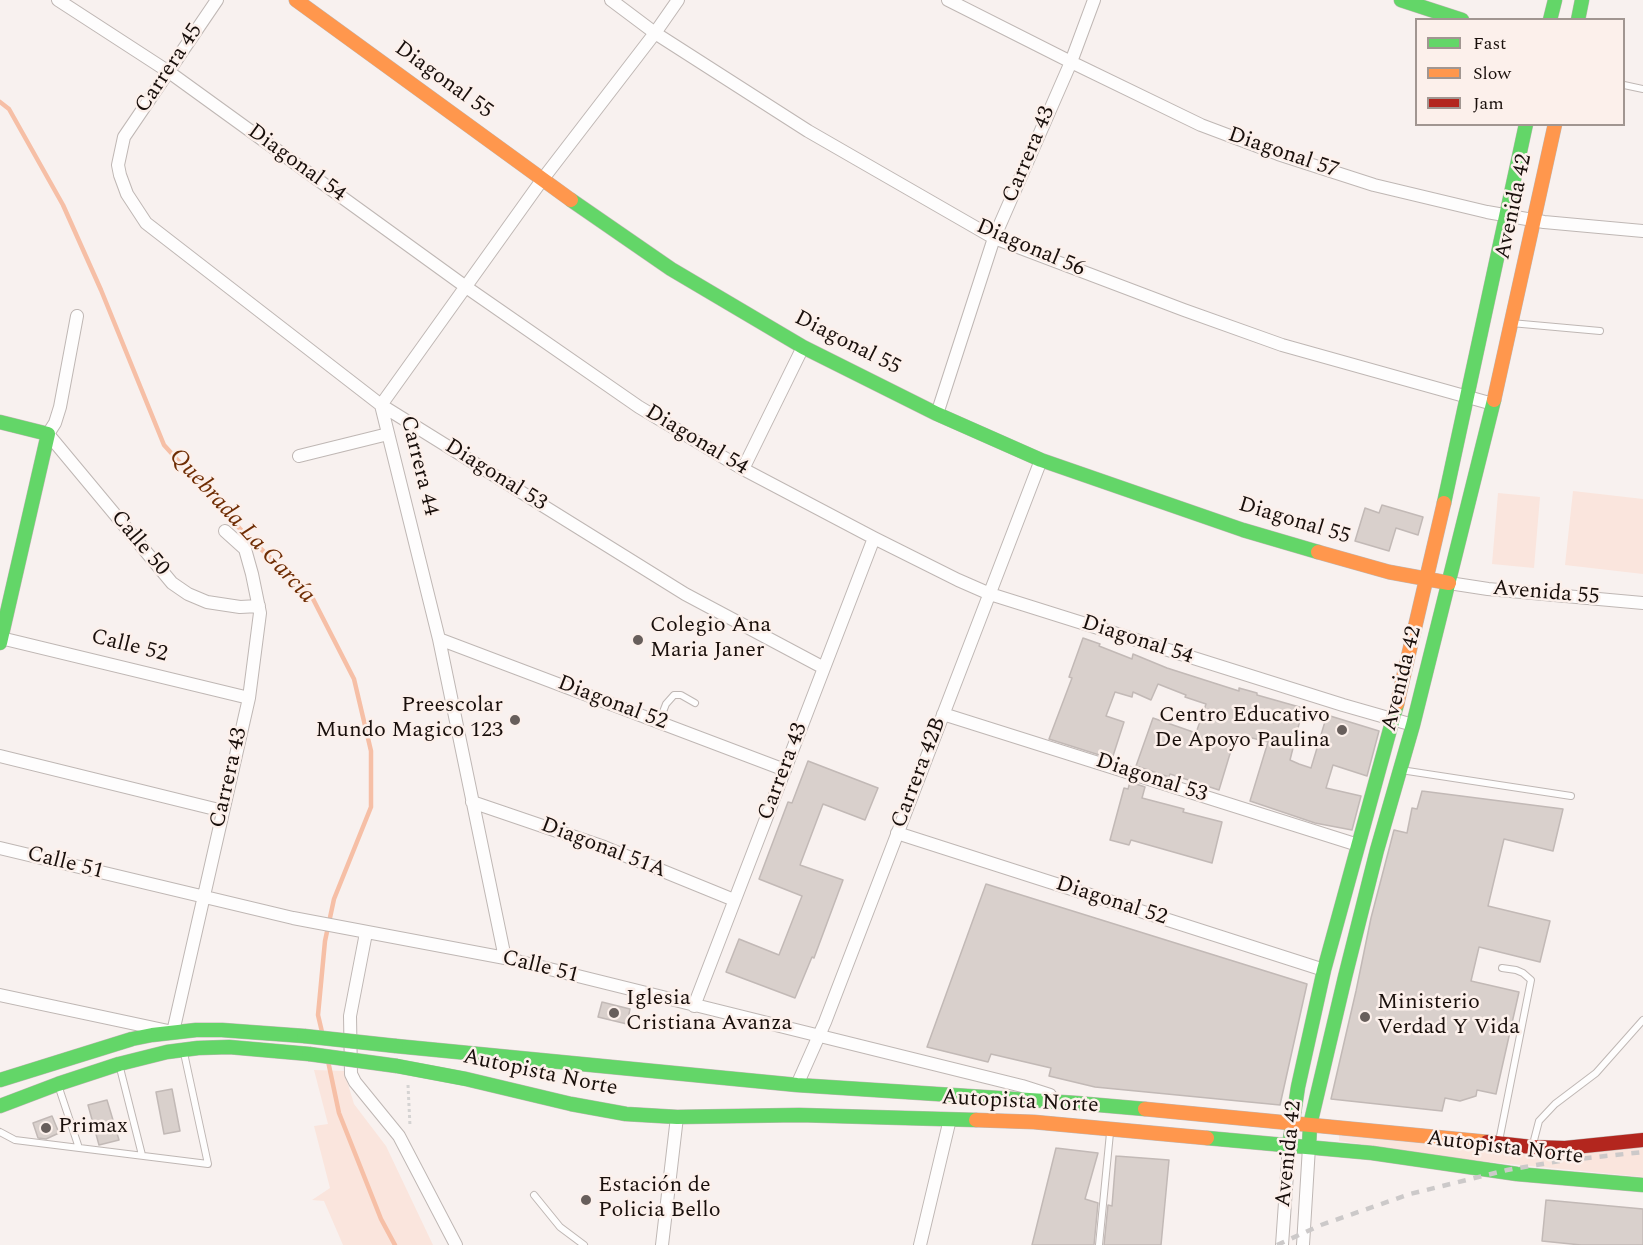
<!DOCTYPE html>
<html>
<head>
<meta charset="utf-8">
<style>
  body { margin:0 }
  #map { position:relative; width:1643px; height:1245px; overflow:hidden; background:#f8f1ef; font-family:Spectral,serif }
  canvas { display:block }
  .legend { position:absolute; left:1415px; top:18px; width:210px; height:108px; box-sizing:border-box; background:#fcf0eb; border:2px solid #a19691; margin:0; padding:8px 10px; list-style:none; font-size:18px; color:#190f0b }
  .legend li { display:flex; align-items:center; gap:12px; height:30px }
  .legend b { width:30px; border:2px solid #a19691 }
</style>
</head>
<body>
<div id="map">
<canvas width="1643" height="1245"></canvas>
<ul class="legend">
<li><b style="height:8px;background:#63d668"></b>Fast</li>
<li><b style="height:8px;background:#ff974d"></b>Slow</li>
<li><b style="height:8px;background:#b3261e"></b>Jam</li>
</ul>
</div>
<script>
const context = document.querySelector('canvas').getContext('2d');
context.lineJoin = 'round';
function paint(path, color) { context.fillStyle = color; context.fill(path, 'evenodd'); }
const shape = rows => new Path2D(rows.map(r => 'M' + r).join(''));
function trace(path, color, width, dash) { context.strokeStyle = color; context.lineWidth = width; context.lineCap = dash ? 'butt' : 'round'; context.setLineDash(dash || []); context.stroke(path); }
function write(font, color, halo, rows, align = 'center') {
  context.font = font + ' Spectral,serif'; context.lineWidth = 5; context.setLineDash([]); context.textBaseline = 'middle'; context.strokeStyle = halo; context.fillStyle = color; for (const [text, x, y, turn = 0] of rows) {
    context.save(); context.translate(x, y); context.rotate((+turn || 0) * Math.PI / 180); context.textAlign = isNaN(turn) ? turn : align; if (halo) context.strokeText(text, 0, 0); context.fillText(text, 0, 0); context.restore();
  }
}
paint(shape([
  [1573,491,1643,499,1643,574,1565,565],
  [1498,493,1540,497,1534,568,1492,564],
  [314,1070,344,1071,354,1104,386,1146,433,1245,343,1245,324,1201,312,1200,330,1188,314,1126,328,1124],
  [1339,1133,1643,1146,1643,1177,1469,1160,1339,1141]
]), '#fae5dd');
trace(shape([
  [0,102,9,109,63,205,101,290,164,445,242,531,312,597,354,679,371,751,371,807,334,899,325,941,318,1015,322,1032],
  [328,1061,339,1113,381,1219,395,1245]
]), '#f6bfa6', 4.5);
const building = shape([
  [1382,505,1423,517,1418,535,1396,528,1389,551,1355,541,1365,508,1379,513,1382,505],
  [1083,638,1100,644,1099,646,1132,659,1133,654,1167,668,1192,676,1239,691,1239,688,1257,693,1257,695,1303,708,1290,760,1299,764,1311,768,1327,715,1379,731,1367,776,1333,765,1326,788,1361,796,1352,830,1315,823,1250,801,1268,742,1236,734,1219,790,1170,774,1169,777,1136,766,1153,718,1196,733,1206,704,1185,697,1186,695,1158,684,1151,700,1133,692,1132,697,1115,692,1106,716,1124,722,1112,759,1049,739,1072,678,1069,677,1083,638],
  [808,761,878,788,865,820,823,804,800,865,843,880,814,958,812,957,795,998,726,972,739,939,779,955,802,896,759,879,788,802,792,803,808,761],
  [1130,782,1145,787,1142,798,1184,809,1183,812,1222,822,1212,863,1131,840,1129,845,1110,840,1124,788,1128,789,1130,782],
  [1422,791,1563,809,1553,851,1504,839,1488,906,1550,921,1540,962,1479,947,1471,981,1519,992,1496,1094,1477,1090,1476,1096,1460,1101,1445,1098,1442,1111,1331,1099,1356,991,1371,918,1394,830,1407,833,1412,808,1417,809,1422,791],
  [986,884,1307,984,1280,1105,1095,1087,1049,1076,1051,1068,991,1054,988,1062,927,1047,986,884],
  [602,1002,630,1009,627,1024,598,1017,602,1002],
  [172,1089,180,1131,164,1134,156,1092,172,1089],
  [107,1100,119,1140,99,1145,88,1105,107,1100],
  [52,1116,59,1133,46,1139,38,1138,33,1123,52,1116],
  [1056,1148,1098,1153,1085,1199,1098,1203,1094,1245,1032,1245,1056,1148],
  [1116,1156,1169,1160,1161,1245,1104,1245,1108,1205,1112,1206,1116,1156],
  [1546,1200,1643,1209,1643,1245,1581,1245,1542,1241,1546,1200]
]);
paint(building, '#d9d0cc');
trace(building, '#c2b9b6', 1.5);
const lane = shape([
  [1624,85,1643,89],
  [1511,323,1600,331],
  [659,722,666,704,674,695,681,695,695,703],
  [1401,770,1571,796],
  [120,1068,142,1155],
  [59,1088,79,1148],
  [0,1132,15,1140,208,1164,184,1053],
  [1499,1141,1531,980,1523,973,1516,970,1502,968],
  [1533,1144,1539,1121,1555,1104,1596,1073,1643,1020],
  [534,1195,560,1227,584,1245],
  [1099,1245,1110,1133]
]);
const street = shape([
  [58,0,169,72,466,287,639,407,743,469,874,538,958,580,990,594,1343,705,1413,725],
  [217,0,124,137,118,165,120,175,127,194,146,223,381,405,685,594,824,668],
  [611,0,655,33,808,131,994,238,1184,310,1282,345,1493,404],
  [948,0,1071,62,1201,125,1278,154,1374,185,1487,212,1544,222,1643,231],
  [77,316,60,407,55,423,48,434,172,583,188,594,207,602,240,607,259,606],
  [937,414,994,238,1071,62,1094,0],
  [299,456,388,434],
  [743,469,803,347],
  [1449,583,1488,589,1643,603],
  [1,638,249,698],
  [439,639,785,770],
  [943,714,1358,845],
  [0,756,223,811],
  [472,802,604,847,734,900],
  [897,833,1324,970],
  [0,848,293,918,505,958,1022,1086,1050,1095],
  [366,933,350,1016,351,1074,355,1082,399,1136,456,1245],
  [505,958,439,639,381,405,542,180,655,33,678,0],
  [0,995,173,1032,249,698,260,613,252,574,245,549,225,531],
  [694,1006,874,538],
  [797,1085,825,1022,1041,460],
  [662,1245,677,1117],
  [920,1245,950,1119],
  [1282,1245,1289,1146],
  [1303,1245,1309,1147]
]);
const fast = shape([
  [1401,0,1462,20],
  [1550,20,1555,0],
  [1578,20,1582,0],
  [571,200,671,269,803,347,937,414,1041,460,1243,530,1318,552],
  [0,422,48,434,0,643],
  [1444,503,1526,124],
  [396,1046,797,1085,1076,1103,1145,1109],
  [397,1066,466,1079,571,1104,626,1114,677,1117,799,1115,976,1120],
  [0,1080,132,1039,152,1035,196,1030,222,1030,304,1036],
  [0,1106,58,1084,119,1064,167,1052,198,1048,229,1047,309,1054],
  [1207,1138,1372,1153,1517,1174,1643,1185],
  [1289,1146,1298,1087,1324,970,1397,704],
  [1309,1147,1310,1125,1345,977,1377,850,1413,725,1494,400]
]);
const slow = shape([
  [296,0,571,200],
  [1494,400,1555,124],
  [1318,552,1389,572,1449,583],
  [1397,704,1444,503],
  [1145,1109,1487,1142],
  [976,1120,1034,1122,1207,1138]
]);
const jam = shape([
  [1487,1142,1532,1147,1565,1148,1643,1140]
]);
trace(lane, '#bfb7b4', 8);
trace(street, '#bfb7b4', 14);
trace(fast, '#bfb7b4', 15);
trace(slow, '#bfb7b4', 15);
trace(jam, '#bfb7b4', 15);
trace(shape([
  [408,1085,410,1126]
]), '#d5d3d2', 3, [3, 3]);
trace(lane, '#fefdfd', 6);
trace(street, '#fefdfd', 12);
trace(fast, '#63d668', 14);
trace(slow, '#ff974d', 14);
trace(jam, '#b3261e', 14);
trace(shape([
  [1277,1245,1321,1225,1410,1194,1507,1170,1560,1161,1643,1152]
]), '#ccc9c9', 4.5, [8, 8]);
const fastBridge = shape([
  [304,1036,396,1046],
  [309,1054,397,1066]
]);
trace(fastBridge, '#bfb7b4', 15, []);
trace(fastBridge, '#63d668', 14);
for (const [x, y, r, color] of [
  [638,640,6,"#675e5b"],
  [515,720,6,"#675e5b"],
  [1342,730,6,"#675e5b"],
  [614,1013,6,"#675e5b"],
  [1365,1017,6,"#675e5b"],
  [46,1128,6,"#675e5b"],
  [586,1200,6,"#675e5b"]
]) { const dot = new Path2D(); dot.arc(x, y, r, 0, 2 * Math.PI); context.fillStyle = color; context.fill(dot); trace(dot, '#fcf0eb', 2); }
write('22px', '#190f0b', '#fcf0eb', [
  ["Carrera 45",170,69,-56],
  ["Diagonal 55",443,81,36],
  ["Diagonal 57",1283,154,19],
  ["Carrera 43",1030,155,-67],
  ["Diagonal 54",296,164,36],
  ["Avenida 42",1515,207,-78],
  ["Diagonal 56",1030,249,23],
  ["Diagonal 55",847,344,27],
  ["Diagonal 54",696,441,31],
  ["Carrera 44",418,466,76],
  ["Diagonal 53",495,476,32],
  ["Diagonal 55",1294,522,17],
  ["Calle 50",139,544,50],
  ["Avenida 55",1546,594,5],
  ["Diagonal 54",1137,641,18],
  ["Calle 52",129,647,14],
  ["Avenida 42",1403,679,-76],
  ["Diagonal 52",612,704,21],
  ["Carrera 43",784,772,-69],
  ["Carrera 42B",920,773,-69],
  ["Carrera 43",230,778,-77],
  ["Diagonal 53",1151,779,18],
  ["Diagonal 51A",603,849,21],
  ["Calle 51",65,864,14],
  ["Diagonal 52",1111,902,18],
  ["Calle 51",540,968,14],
  ["Autopista Norte",540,1074,12],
  ["Autopista Norte",1020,1103,3],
  ["Autopista Norte",1505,1149,7],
  ["Avenida 42",1290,1154,-84]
]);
write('22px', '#190f0b', '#fcf0eb', [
  ["Colegio Ana",650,627],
  ["Maria Janer",650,652],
  ["Preescolar",503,707,"right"],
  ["Mundo Magico 123",503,732,"right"],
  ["Centro Educativo",1330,717,"right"],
  ["De Apoyo Paulina",1330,742,"right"],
  ["Iglesia",626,1000],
  ["Cristiana Avanza",626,1025],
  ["Ministerio",1377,1004],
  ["Verdad Y Vida",1377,1029],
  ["Primax",58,1128],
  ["Estación de",598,1187],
  ["Policia Bello",598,1212]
], 'left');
write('italic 24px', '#6f2d04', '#fcf0eb', [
  ["Quebrada La García",241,527,47]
]);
</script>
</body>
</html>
